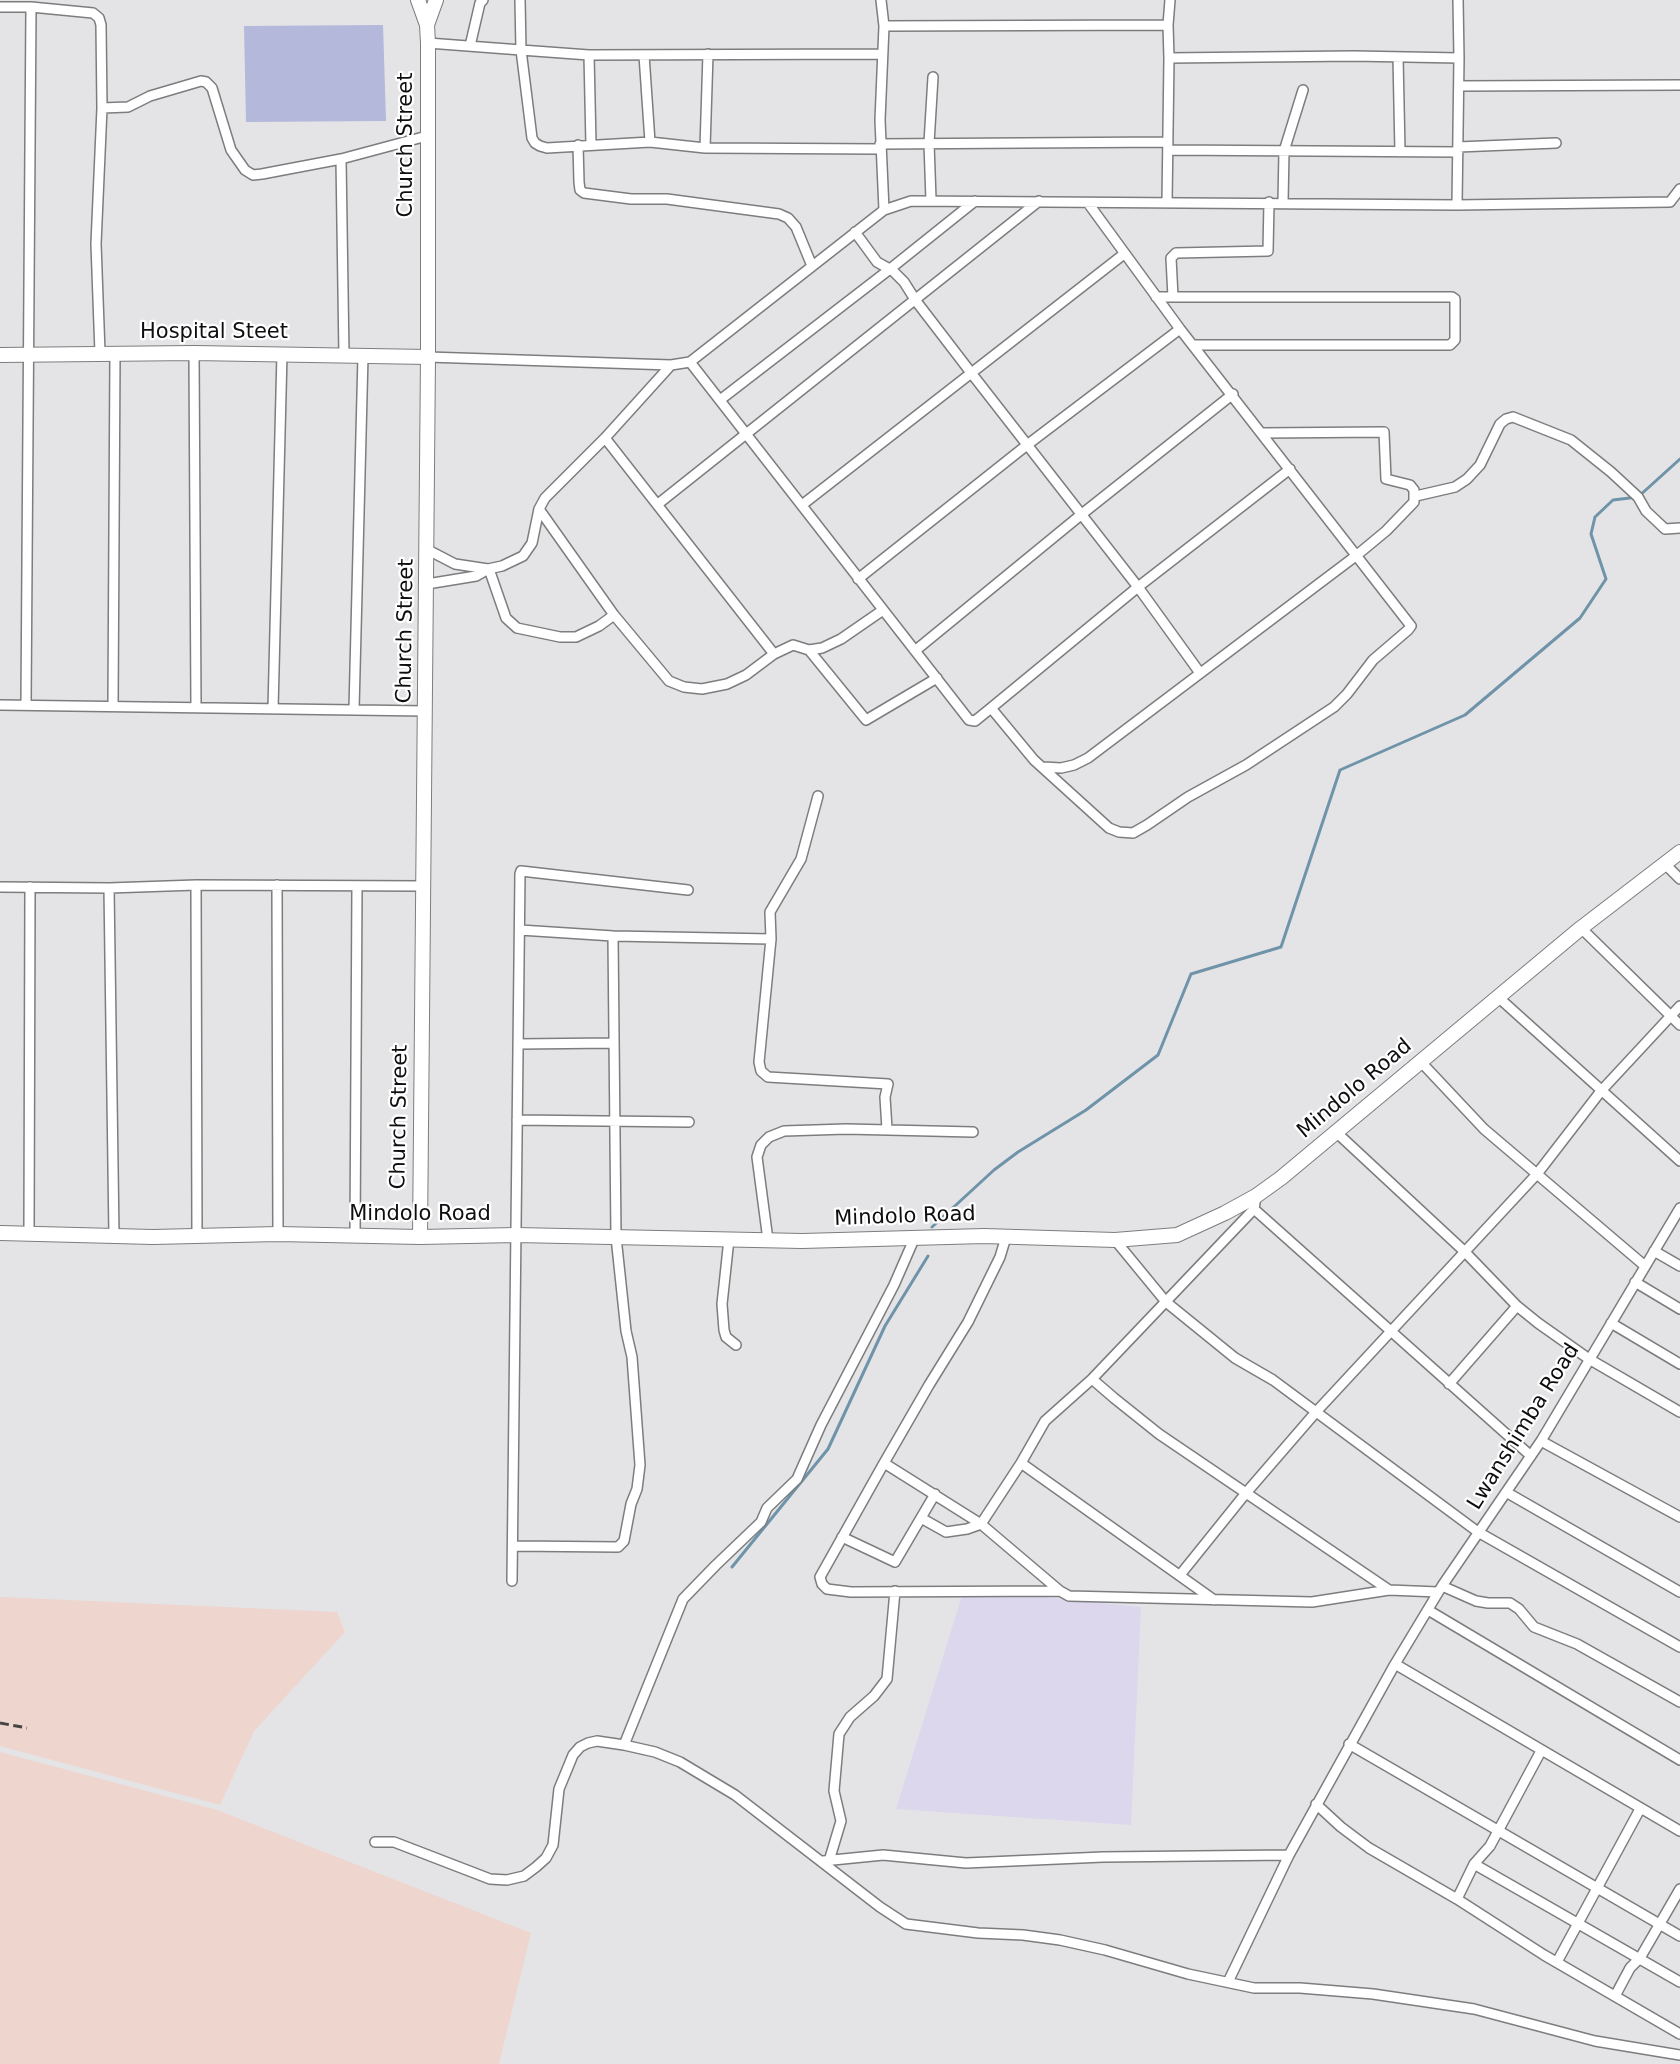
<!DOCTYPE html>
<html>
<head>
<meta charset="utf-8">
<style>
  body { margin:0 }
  canvas { display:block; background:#e4e4e7 }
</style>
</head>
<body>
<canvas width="1680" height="2064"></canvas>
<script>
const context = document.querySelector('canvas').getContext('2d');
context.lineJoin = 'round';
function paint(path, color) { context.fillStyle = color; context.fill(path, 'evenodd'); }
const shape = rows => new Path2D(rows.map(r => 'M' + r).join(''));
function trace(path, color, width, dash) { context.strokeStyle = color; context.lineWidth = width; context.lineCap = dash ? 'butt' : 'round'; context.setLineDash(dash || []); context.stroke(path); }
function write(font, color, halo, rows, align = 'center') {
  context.font = font + ' "DejaVu Sans",sans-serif'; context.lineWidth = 4.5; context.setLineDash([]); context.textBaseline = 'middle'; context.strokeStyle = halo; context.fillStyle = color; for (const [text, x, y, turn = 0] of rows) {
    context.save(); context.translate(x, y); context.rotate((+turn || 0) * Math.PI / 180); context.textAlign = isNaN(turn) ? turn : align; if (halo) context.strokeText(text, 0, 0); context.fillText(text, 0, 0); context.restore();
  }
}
paint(shape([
  [0,1597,337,1612,345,1632,254,1731,220,1805,0,1746],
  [0,1752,217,1810,531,1933,499,2064,0,2064]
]), '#eed5cd');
paint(shape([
  [964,1589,1141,1607,1131,1825,896,1809]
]), '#dcd7ed');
paint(shape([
  [383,25,386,121,246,122,244,26]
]), '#b4b8db');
trace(shape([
  [932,1227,994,1170,1018,1152,1086,1110,1158,1055,1191,974,1281,947,1340,770,1465,715,1580,618,1606,579,1591,534,1595,517,1613,500,1638,497,1680,459],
  [732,1567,828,1449,885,1326,928,1256]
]), '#6f93a8', 3);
const street = shape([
  [881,0,884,26],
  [1458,0,1459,58],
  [0,7,31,7],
  [1168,25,1170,0],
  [428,43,521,50,520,0],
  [470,46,480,3,483,0],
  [589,55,591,145],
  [644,55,650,142],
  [1398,57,1400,152],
  [1459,86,1680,85],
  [880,144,1168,142],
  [578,145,579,182,580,190,584,193,631,199,667,199,779,214,788,218,796,227,812,266],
  [1458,147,1556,143],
  [705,148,708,54],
  [880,149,705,148,650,142,547,148,540,146,535,143,532,138,521,50,589,55,882,54],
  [1168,150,1458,152],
  [341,159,427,136],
  [931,200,929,143,933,77],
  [1283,202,1284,151,1303,90],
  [1167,203,1169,58,1354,56,1459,58,1457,205],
  [884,210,880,120,884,26,1168,25,1169,58],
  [855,232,877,262,893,271,904,282,916,301,972,374,1138,587,1200,673],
  [1156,297,1452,297,1455,299,1455,340,1450,345,1193,345],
  [1173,297,1171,258,1176,253,1268,251,1269,202],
  [100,353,96,244,102,108,128,107,150,96,201,81,206,82,212,88,231,150,245,170,253,175,262,174,341,159,344,356],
  [194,353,196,707],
  [428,357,671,365,690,362,884,210,911,201,1457,205,1670,202,1680,189],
  [690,362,969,720,975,721,991,708,1034,760,1109,828,1119,832,1133,833,1147,825,1188,797,1246,765,1334,707,1347,694,1373,660,1408,630,1411,626,1180,329,1088,203],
  [720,400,890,269,975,201],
  [605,438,774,654],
  [1416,496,1455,487,1467,479,1480,465,1500,424,1506,419,1513,417,1571,440,1611,472,1638,497,1646,511,1665,529,1680,528],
  [658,504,1039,201],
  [802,505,1124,254],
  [539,509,614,615,669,681,684,687,702,689,727,684,746,675,774,654,793,645,809,650,822,648,841,639,883,610],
  [428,550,455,564,488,569,502,566,523,556,532,543,539,509,545,498,605,438,671,365],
  [489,569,506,618,517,628,560,637,576,637,599,626,614,615],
  [858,579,1027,445,1180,329],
  [427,584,476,576,488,569],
  [809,650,866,720,937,678],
  [916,650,1082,514,1233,394],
  [0,705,426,711],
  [26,705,31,7,93,13,99,18,101,25,102,108],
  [113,706,115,353],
  [991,708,1138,587,1290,469],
  [273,709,282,354],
  [354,709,363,356],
  [1043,767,1061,768,1074,765,1088,758,1357,555,1386,531,1414,502,1414,490,1410,485,1386,479,1384,432,1262,433],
  [1665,864,1680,879],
  [196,885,197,1236],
  [277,885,278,1234],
  [0,887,109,888,196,885,423,886],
  [109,888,114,1236],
  [1581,928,1680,1025],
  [613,936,771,939,770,912,801,859,818,796],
  [771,939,759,1062,761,1071,768,1077,888,1084,885,1097,887,1129],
  [1498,997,1680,1161],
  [518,1044,613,1043],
  [1421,1062,1484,1129,1645,1266],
  [517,1120,689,1122],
  [1336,1132,1464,1251,1517,1306,1538,1323,1589,1359,1680,1412],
  [1254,1209,1531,1456],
  [29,1233,30,887],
  [355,1236,357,886],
  [1006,1237,1000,1257,968,1322,929,1385,884,1463,981,1524,1060,1591,1069,1596,1312,1602,1389,1590,1438,1592],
  [729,1239,722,1304,724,1330,726,1337,736,1345],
  [768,1240,757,1157,761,1145,769,1137,784,1131,846,1129,973,1132],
  [1115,1240,1166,1302,1235,1358,1273,1380,1478,1532,1680,1647],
  [1654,1251,1680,1266],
  [1635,1282,1680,1309],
  [1611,1323,1680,1364],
  [1092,1379,1114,1398,1159,1434,1389,1590],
  [1449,1384,1517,1306],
  [1541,1441,1680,1517],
  [884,1463,820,1577,822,1584,827,1589,851,1592,1060,1591],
  [1021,1463,1214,1600],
  [1506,1492,1680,1592],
  [921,1518,946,1532,967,1529,981,1524,1021,1463,1045,1421,1092,1379,1254,1209,1256,1196],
  [842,1537,895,1562,935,1494],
  [513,1546,618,1547,624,1541,631,1504,637,1489,640,1465,632,1357,626,1331,616,1237,613,936,520,930],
  [1180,1575,1246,1493,1316,1412,1537,1174,1601,1091,1680,1006],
  [512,1581,520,874,521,871,688,890],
  [1442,1586,1476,1601,1488,1603,1510,1603,1519,1609,1534,1627,1577,1644,1680,1702],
  [1428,1610,1680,1760],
  [1395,1664,1680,1831],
  [1349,1744,1680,1936],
  [624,1745,683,1599,716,1565,761,1522,767,1508,797,1479,821,1425,894,1285,915,1237],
  [1316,1804,1341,1827,1369,1848,1457,1899,1544,1955,1680,2034],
  [375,1842,394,1842,490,1879,507,1880,524,1876,536,1867,546,1858,553,1845,559,1789,573,1755,580,1747,588,1743,597,1741,624,1745,655,1752,680,1762,735,1795,880,1907,906,1924,978,1933,1023,1935,1060,1940,1105,1950,1188,1974,1254,1988,1300,1988,1373,1994,1474,2009,1595,2041,1680,2055],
  [823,1861,883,1855,966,1863,1103,1857,1289,1855],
  [829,1861,841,1821,834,1791,839,1734,850,1717,874,1696,887,1679,895,1591],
  [1474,1864,1680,1982],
  [1457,1899,1474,1864,1490,1846,1541,1751],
  [1557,1962,1640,1809],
  [1228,1982,1289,1855,1395,1664,1442,1586,1541,1441,1680,1208],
  [1615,1996,1630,1968,1640,1958,1680,1889]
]);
const secondary = shape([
  [418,0,427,25,428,43,428,357,420,1237],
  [427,25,436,0],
  [0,355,194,353,428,357],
  [0,1233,153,1237,278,1234,420,1237,516,1235,802,1241,984,1236,1115,1240,1177,1235,1225,1213,1256,1196,1281,1178,1581,928,1680,852]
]);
trace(street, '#7c7d7f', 12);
trace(secondary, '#7c7d7f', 16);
trace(street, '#fff', 9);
trace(secondary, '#fff', 14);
trace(shape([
  [0,1723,27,1728]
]), '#454546', 3, [9, 4.5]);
write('21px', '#0e0e0e', '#fff', [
  ["Church Street",407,145,-90],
  ["Hospital Steet",214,333],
  ["Church Street",406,631,-89],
  ["Mindolo Road",1355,1089,-40],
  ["Church Street",400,1117,-89],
  ["Mindolo Road",420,1215],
  ["Mindolo Road",905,1217,-2],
  ["Lwanshimba Road",1524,1427,-58]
]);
</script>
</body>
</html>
